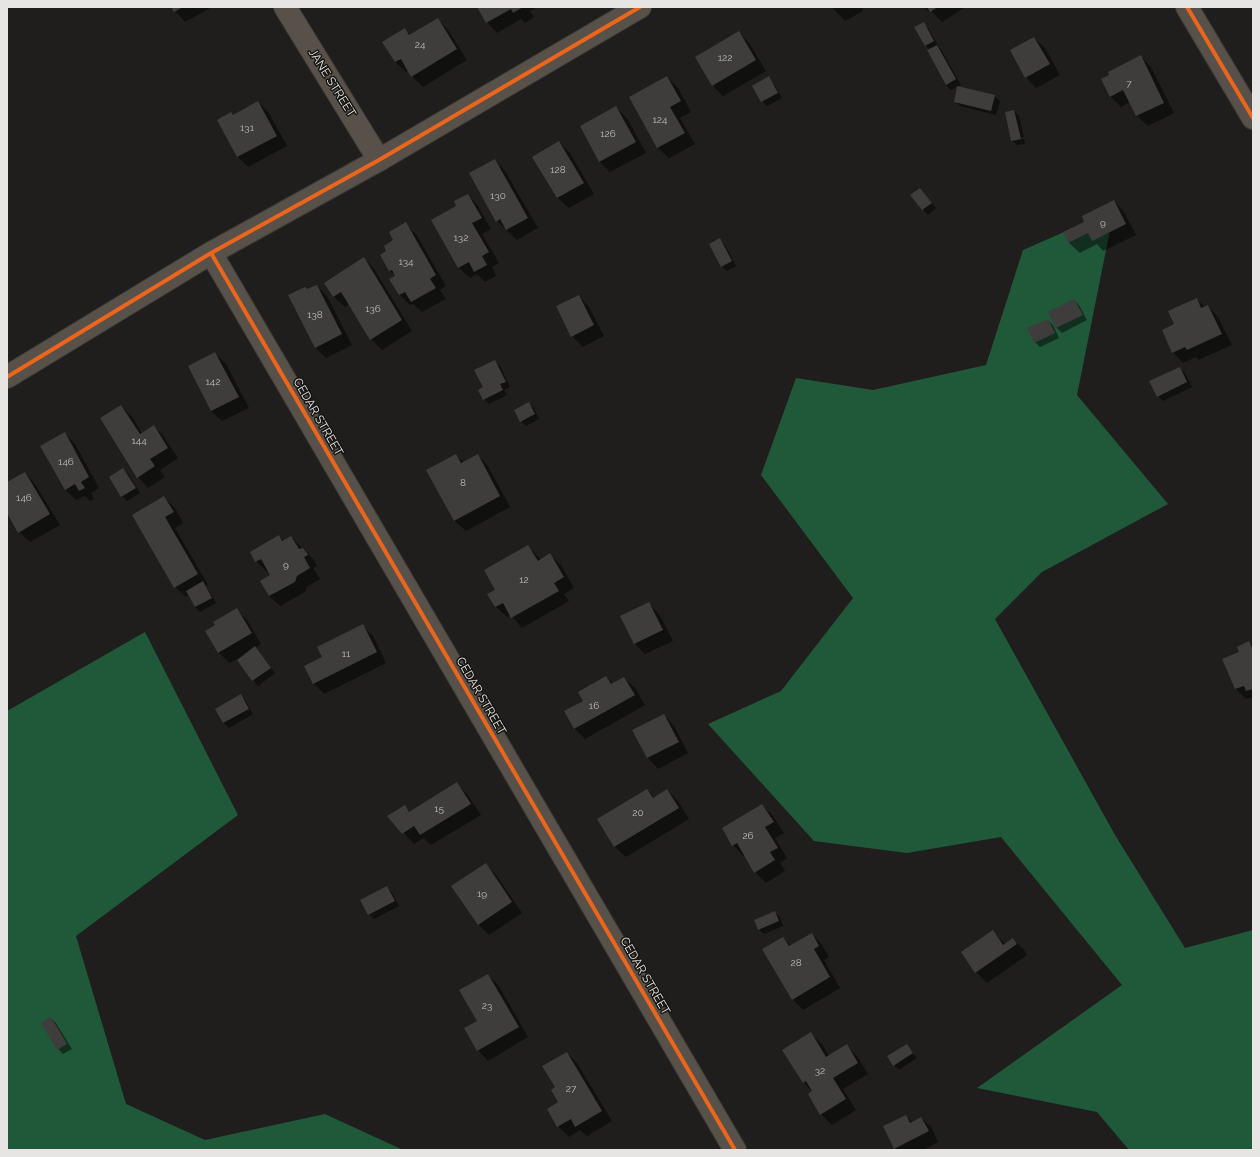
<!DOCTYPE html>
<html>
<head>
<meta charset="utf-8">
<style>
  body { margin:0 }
  #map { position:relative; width:1260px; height:1157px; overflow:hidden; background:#1f1e1d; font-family:Raleway,sans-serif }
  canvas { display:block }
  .frame { position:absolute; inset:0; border:8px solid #e6e5e3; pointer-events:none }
</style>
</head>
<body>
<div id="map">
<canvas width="1260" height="1157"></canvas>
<div class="frame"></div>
</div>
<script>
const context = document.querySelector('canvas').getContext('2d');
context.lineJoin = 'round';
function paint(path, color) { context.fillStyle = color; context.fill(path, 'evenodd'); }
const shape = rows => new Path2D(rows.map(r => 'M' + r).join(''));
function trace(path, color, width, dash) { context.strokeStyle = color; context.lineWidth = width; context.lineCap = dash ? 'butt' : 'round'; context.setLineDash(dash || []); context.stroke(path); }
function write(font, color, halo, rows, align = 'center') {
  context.font = font + ' Raleway,sans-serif'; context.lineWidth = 3; context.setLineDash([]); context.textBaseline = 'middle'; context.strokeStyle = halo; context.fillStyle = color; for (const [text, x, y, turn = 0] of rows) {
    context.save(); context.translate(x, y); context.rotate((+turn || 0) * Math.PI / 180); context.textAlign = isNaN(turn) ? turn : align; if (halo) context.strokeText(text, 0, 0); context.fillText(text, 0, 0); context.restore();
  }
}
paint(shape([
  [1114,210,1077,395,1168,504,1042,572,995,619,1115,835,1185,948,1253,930,1253,1150,1129,1150,1097,1112,977,1088,1122,985,1001,837,907,853,814,841,708,724,781,691,853,598,761,475,796,378,873,390,986,365,1023,250],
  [145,632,238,815,76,936,126,1104,205,1140,325,1114,403,1150,7,1150,7,711]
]), '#20593a');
paint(shape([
  [172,7,212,7,185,22,175,11],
  [478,7,538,7,530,11,534,17,525,23,521,19,497,33,487,22],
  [832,7,864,7,862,8,863,11,845,21],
  [923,7,966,7,942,22,931,11,929,12],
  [438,19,448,30,467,60,423,87,412,76,409,70,406,72,395,62,405,29,410,35],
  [923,23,928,28,939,47,942,51,961,85,951,90,946,85,930,50,926,46],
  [738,32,749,43,766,71,723,96,712,85],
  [1034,38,1045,48,1060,75,1036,88,1026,77],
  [1141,57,1151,67,1174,113,1148,126,1137,116,1130,102,1121,107,1110,96],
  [667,77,678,88,691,112,680,118,695,144,669,158,658,148,631,98],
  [768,78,773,83,782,98,767,106,762,101],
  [994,96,1000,101,996,115,960,106,955,101],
  [258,102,269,113,287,146,248,167,238,157,218,121,233,116],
  [616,108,627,118,646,153,610,172,600,162,581,127],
  [1014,111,1019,116,1024,137,1014,139,1014,141,1024,139,1025,144,1017,145,1012,140],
  [559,142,570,153,594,194,569,208,558,198,533,157],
  [495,160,505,171,538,228,517,240,497,221],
  [920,189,936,208,928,215,911,195],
  [468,195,478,206,491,229,482,234,499,263,492,267,496,276,485,282,477,274,470,278,459,268,432,221,458,206],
  [1114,201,1124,212,1136,235,1103,251,1097,244,1080,253,1069,243,1064,233,1086,222],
  [405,224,416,234,446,286,440,290,446,299,422,312,413,304,410,305,400,295,391,280,396,276,390,271,388,251],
  [720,240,725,245,736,266,727,271,722,266],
  [364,258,374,269,412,331,382,350,371,339,350,304,345,307,334,297,326,283],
  [317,286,327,296,352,345,326,358,316,348,307,291],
  [579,296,589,307,604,336,583,347,572,336],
  [1196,299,1205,307,1208,306,1218,317,1232,345,1198,360,1196,357,1183,363,1173,352,1176,325],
  [1074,300,1079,305,1087,320,1062,333,1057,328,1049,313],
  [1048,320,1053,325,1059,338,1040,347,1035,342],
  [215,353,226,364,249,408,222,421,211,411],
  [494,361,500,366,510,387,504,390,507,395,489,404,484,399,485,388],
  [1180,368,1185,373,1192,387,1163,401,1158,396],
  [529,403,534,408,539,419,526,426,521,421],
  [121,406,132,417,142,433,154,426,164,437,178,458,160,470,165,477,148,488,138,477],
  [65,433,75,444,99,488,91,493,94,499,90,501,85,496,76,500,66,490],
  [456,455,464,463,478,455,488,466,510,507,466,531,455,521,428,470],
  [123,469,128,474,140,493,127,501,122,496],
  [25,473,35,484,60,525,30,542,19,532,7,511,7,483],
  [164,497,175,508,183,523,175,528,208,585,206,586,216,603,200,612,195,607,189,595,186,597,175,587,134,515],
  [279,536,284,541,291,537,314,560,317,566,313,568,320,579,307,587,305,592,280,606,269,596,272,576,269,571,267,572,256,561,251,552],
  [528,546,541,560,550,555,561,565,574,588,564,594,569,601,522,628,511,615,507,617,496,607,489,595,497,590],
  [648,603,659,614,673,641,645,654,635,644],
  [236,609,247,620,261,644,255,648,275,673,258,686,237,659,230,663,219,653,206,632],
  [362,626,373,636,386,663,324,694,313,683,324,658],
  [1249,642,1253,646,1253,697,1246,699,1236,689,1240,652],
  [606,677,613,684,624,678,635,688,645,705,585,739,575,729,565,712,585,701],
  [241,696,246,701,253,714,229,728,224,723,216,709],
  [664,715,674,726,688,753,658,769,648,758,634,731],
  [456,783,467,794,481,815,431,845,424,838,414,844,389,817,405,807,410,812],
  [647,790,655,798,667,790,678,801,689,819,626,857,615,847,598,819],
  [762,805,773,816,784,833,775,838,787,858,780,863,785,871,766,883,755,872,745,855,743,856,733,845],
  [485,864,496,875,522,913,489,935,479,925],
  [387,888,392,893,399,906,374,919,369,914],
  [774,912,780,917,783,926,764,934,759,929],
  [993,932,1005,944,1013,939,1024,950,1027,955,987,983,976,972,963,953],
  [812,934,822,945,829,957,824,960,840,988,803,1010,792,999,783,938,791,946],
  [488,975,499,986,528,1037,488,1061,478,1050],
  [51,1018,56,1023,72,1049,63,1054,58,1049],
  [811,1034,822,1044,829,1056,847,1046,857,1056,868,1074,843,1089,856,1110,832,1125,821,1114,813,1092,804,1083,784,1050],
  [906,1045,917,1058,899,1070,894,1065],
  [567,1053,577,1063,612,1121,587,1136,580,1130,569,1137,558,1126,560,1103,556,1087],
  [906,1116,912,1122,921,1118,932,1128,938,1142,923,1150,897,1150,895,1148]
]), '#0007');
paint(shape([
  [171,7,183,7,174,12],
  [477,7,523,7,513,13,511,9,486,23],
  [927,7,938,7,930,12],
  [438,18,457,49,411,77,401,59,395,62,382,42,405,28,409,35],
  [924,22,934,41,925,46,914,27],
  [739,31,756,60,712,86,695,57],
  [1034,37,1050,64,1025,78,1010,50],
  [937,45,956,79,946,85,927,50],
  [1141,55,1164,103,1136,116,1123,90,1110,97,1101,79,1109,75,1108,72],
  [667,76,681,101,670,107,685,133,657,148,629,97],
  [769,76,778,93,761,102,752,86],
  [957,86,995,95,991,111,954,102],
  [258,101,277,136,237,157,217,120,231,112,233,115],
  [616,106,636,142,599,162,580,126],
  [1014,110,1021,139,1011,141,1005,112],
  [559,141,584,183,557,198,532,157],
  [495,159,528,218,506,230,500,219,496,222,469,173],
  [920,188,932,203,922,210,910,195],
  [468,194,482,218,472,223,489,252,482,256,487,265,474,272,469,262,458,268,431,220,456,206,454,201],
  [1114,200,1126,224,1092,241,1088,233,1068,243,1063,232,1084,222,1082,216],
  [406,222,436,275,430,279,436,288,411,302,405,292,399,295,389,279,395,276,392,270,389,271,380,255,386,251,384,246,393,240,389,232],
  [720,238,732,261,721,267,709,244],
  [364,257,402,320,370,340,341,292,333,297,324,283],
  [317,285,342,334,315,348,288,295,305,287,307,289],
  [579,295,594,325,571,337,556,306],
  [1197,298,1201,308,1208,305,1222,334,1187,350,1185,347,1172,353,1162,330,1174,324,1168,311],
  [1074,299,1083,315,1056,328,1048,312],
  [1048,319,1055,333,1034,343,1027,328],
  [215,352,239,397,211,411,188,366],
  [495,360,506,382,500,384,503,390,483,400,478,390,483,387,474,370],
  [1180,367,1187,382,1157,397,1149,381],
  [529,402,535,414,520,422,514,410],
  [121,405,140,434,154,425,168,448,150,459,155,466,137,478,100,418],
  [65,432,89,477,81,482,85,488,79,491,75,484,65,490,40,446],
  [456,454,461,463,478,454,500,496,454,521,426,470],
  [123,468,136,488,121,497,109,477],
  [25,472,50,514,18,533,7,513,7,482],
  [164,496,174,512,165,517,198,574,174,588,132,515],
  [279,535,282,541,291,536,299,549,303,548,308,555,304,557,310,568,297,576,295,582,269,596,260,581,270,575,261,559,255,562,250,552],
  [528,545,538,561,550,553,564,577,554,583,559,591,511,618,503,603,495,607,487,594,495,590,484,570],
  [203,581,212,598,195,607,186,591],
  [649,602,663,630,634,644,620,616],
  [237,608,252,633,218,653,205,631,215,625,213,622],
  [363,624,377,652,313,684,304,666,322,657,317,647],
  [1249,641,1253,650,1253,689,1246,691,1244,686,1235,689,1222,659,1239,652,1237,647],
  [255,646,271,668,252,681,237,660],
  [606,676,611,684,624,677,635,695,574,729,564,711,583,701,578,692],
  [241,694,249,709,223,723,215,709],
  [664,714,679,742,647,758,632,730],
  [457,782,471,804,420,835,414,826,402,834,387,816,405,805,409,812],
  [647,789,653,798,667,789,679,808,614,847,597,819],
  [762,804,774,822,765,827,778,848,770,852,775,860,754,873,737,843,732,846,722,828],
  [486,863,512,902,478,925,451,886],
  [387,886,395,901,368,915,360,900],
  [775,911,779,921,758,930,754,920],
  [993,930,1003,945,1013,938,1017,944,975,973,961,952],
  [812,933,819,946,814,949,830,977,792,1000,762,949,783,937,789,946],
  [488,974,519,1027,477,1051,464,1028,477,1021,459,990],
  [51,1017,67,1044,57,1050,41,1023],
  [811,1032,826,1057,847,1044,858,1063,833,1078,846,1099,820,1115,808,1094,812,1091,806,1081,803,1083,782,1050],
  [907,1044,913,1053,893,1066,887,1056],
  [567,1052,602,1111,575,1127,571,1119,557,1127,547,1109,558,1102,551,1090,555,1087,542,1066],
  [906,1115,910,1123,921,1117,929,1131,894,1149,883,1126]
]), '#3e3d3c');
const minor = shape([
  [285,7,379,160],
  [1187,7,1253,118],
  [211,253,735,1150]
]);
const tertiary = shape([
  [7,377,211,253,379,160,640,7]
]);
trace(minor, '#3b3a39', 24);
trace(tertiary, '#3b3a39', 24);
trace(minor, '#575149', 22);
trace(tertiary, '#575149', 22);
trace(shape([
  [1187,7,1253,118],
  [211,253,735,1150],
  [7,377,211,253,379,160,640,7]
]), '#eb651d', 4);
write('10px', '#bcbbb9', null, [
  ["24",420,45],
  ["122",725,58],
  ["7",1129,84],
  ["124",660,120],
  ["131",247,128],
  ["126",608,134],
  ["128",558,170],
  ["130",498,196],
  ["9",1103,223],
  ["132",461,238],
  ["134",406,262],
  ["136",373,309],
  ["138",315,315],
  ["142",213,382],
  ["144",139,441],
  ["146",66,462],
  ["8",463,483],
  ["146",24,498],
  ["9",286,565],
  ["12",524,580],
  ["11",346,654],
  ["16",594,706],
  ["15",439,809],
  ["20",638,813],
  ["26",748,836],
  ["19",482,894],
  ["28",796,963],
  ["23",487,1006],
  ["32",820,1071],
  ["27",571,1089]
]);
write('12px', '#e6e5e3', '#171613', [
  ["JANE STREET",332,83,58],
  ["CEDAR STREET",318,417,60],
  ["CEDAR STREET",481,696,60],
  ["CEDAR STREET",645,976,60]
]);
</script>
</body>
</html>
